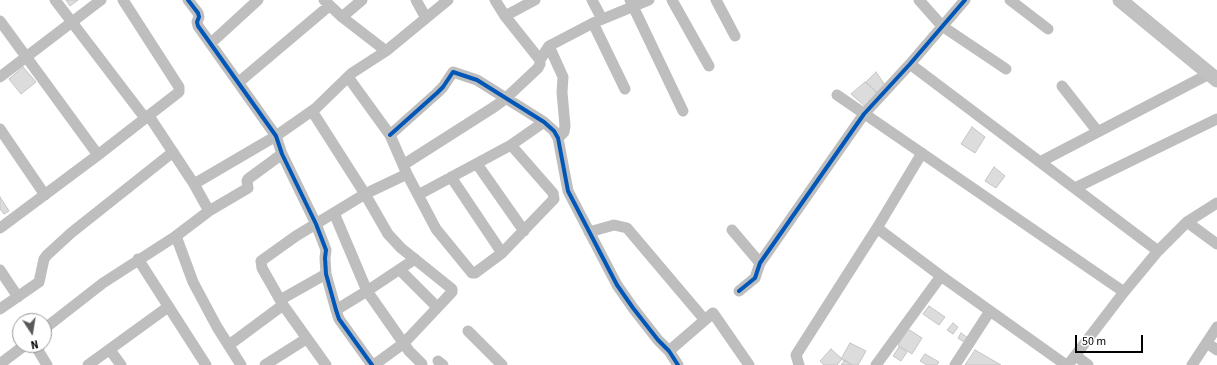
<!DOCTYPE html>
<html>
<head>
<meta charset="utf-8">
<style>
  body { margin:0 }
  #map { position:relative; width:1217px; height:365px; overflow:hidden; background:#fff; font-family:"Source Sans 3",sans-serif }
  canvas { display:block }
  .north { position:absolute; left:12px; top:313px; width:40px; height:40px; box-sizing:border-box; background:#fff; border:1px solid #999; border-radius:50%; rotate:168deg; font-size:11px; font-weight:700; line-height:16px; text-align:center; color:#000 }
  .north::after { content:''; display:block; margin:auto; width:14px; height:18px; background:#595959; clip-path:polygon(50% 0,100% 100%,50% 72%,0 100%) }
  .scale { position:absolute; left:1075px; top:335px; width:68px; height:18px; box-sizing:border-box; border:2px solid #000; border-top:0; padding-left:5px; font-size:12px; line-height:14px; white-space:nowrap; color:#000; -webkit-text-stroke:3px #fff; paint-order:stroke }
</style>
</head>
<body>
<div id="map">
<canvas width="1217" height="365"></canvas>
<div class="north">N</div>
<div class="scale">50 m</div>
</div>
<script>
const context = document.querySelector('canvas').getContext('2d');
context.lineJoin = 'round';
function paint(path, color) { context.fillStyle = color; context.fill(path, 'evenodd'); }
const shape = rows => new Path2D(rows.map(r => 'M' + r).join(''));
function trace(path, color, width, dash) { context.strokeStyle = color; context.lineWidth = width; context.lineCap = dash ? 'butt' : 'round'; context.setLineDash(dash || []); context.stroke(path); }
const building = shape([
  [66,0,78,0,70,6,66,0],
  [23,67,36,82,21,94,9,79,23,67],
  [876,72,885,85,878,93,866,82,876,72],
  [865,82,878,94,867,108,851,94,865,82],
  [972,127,985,137,975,153,961,144,972,127],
  [994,167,1005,176,996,188,985,181,994,167],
  [0,197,9,211,4,214,0,209,0,197],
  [929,306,945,317,939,325,923,314,929,306],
  [953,323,958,327,953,334,947,330,953,323],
  [908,329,922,338,912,354,898,345,908,329],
  [961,333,968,338,965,343,958,338,961,333],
  [850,343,866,351,858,365,853,365,841,359,850,343],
  [899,347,907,352,901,361,893,356,899,347],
  [831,349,842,359,837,365,824,365,820,361,831,349],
  [975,350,1001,365,965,365,975,350],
  [925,354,939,362,937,365,927,365,920,361,925,354],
  [845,360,851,365,841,365,845,360]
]);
paint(building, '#dcdcdc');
trace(building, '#c5c5c5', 1);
trace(shape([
  [55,0,145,118],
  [188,0,198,13,199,17,197,22,198,26,276,136,282,154,316,224,326,250,325,258,326,274,336,310,339,319,372,365],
  [324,0,342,17,386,51],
  [416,0,426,18],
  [495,0,505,16,540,60],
  [592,0,602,19],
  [630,0,683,111],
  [672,0,709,66],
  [716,0,735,36],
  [919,0,942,26,1006,69],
  [1010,0,1048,29],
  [505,16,535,0],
  [342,17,362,0],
  [0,21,98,155],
  [593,23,625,89],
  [211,43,258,0],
  [549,46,563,77,562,92,565,126,564,132,558,138],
  [910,64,1158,251],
  [0,77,101,0],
  [348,77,390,135,407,174,436,229,472,273,475,273,502,253,554,199,553,193,511,145],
  [239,82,329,6],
  [1062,86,1098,132],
  [837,95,1124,292],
  [312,111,365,194,388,234,401,248,452,289,452,292,404,343,374,365],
  [149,116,194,184,209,211],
  [0,129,45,195],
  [390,135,437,93,443,87,453,72,477,80,544,122,554,131,558,138,568,191,617,285,633,308,658,340,669,351,678,365],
  [1040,162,1209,74],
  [477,164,524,231],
  [403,165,494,107,505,99,538,68,540,64,540,60,549,46,593,23,649,0],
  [451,177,502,253],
  [194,184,276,136,316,108,352,73,386,51,448,0],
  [1075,188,1217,119],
  [418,195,511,145,544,122],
  [334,213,367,291,409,351,422,364],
  [1187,222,1217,244],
  [0,228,98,155,179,92,179,87,123,0],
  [877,228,941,276,1066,365],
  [732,230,760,263],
  [589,232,614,225,627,228,704,319],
  [176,236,193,282,217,327,241,365],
  [138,259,206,365],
  [0,270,18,297],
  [400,270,437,307],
  [739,291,755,278,760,263,864,114,910,64,965,0],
  [280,300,326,274],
  [0,309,39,282,44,259,47,255,71,233,173,152],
  [336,310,367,291,415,259],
  [44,329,103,283,176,236,209,211,248,188,247,181,248,179,282,154],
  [468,331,502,365],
  [1207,343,1217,350],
  [35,345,47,365],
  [229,345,283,305],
  [110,350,121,365],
  [669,351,713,313,749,365],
  [1076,356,1088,365],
  [438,361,443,365],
  [0,364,25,345],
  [88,365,168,307],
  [265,365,306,339],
  [326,365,283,305,262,268,261,261,296,236,365,194,407,174],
  [799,365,796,355,877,228,922,153],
  [876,365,941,276],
  [955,365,990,311],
  [1068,365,1124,292,1158,251,1187,222,1217,203],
  [1192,365,1217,327]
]), '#bebebe', 11);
trace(shape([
  [1120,0,1217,80]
]), '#c1c1c1', 15);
trace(shape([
  [188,0,198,13,199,17,197,22,198,26,276,136,282,154,316,224,326,250,325,258,326,274,336,310,339,319,372,365],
  [390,135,437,93,443,87,453,72,477,80,544,122,554,131,558,138,568,191,617,285,633,308,658,340,669,351,678,365],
  [739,291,755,278,760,263,864,114,910,64,965,0]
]), '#0057b8', 4);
</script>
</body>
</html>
